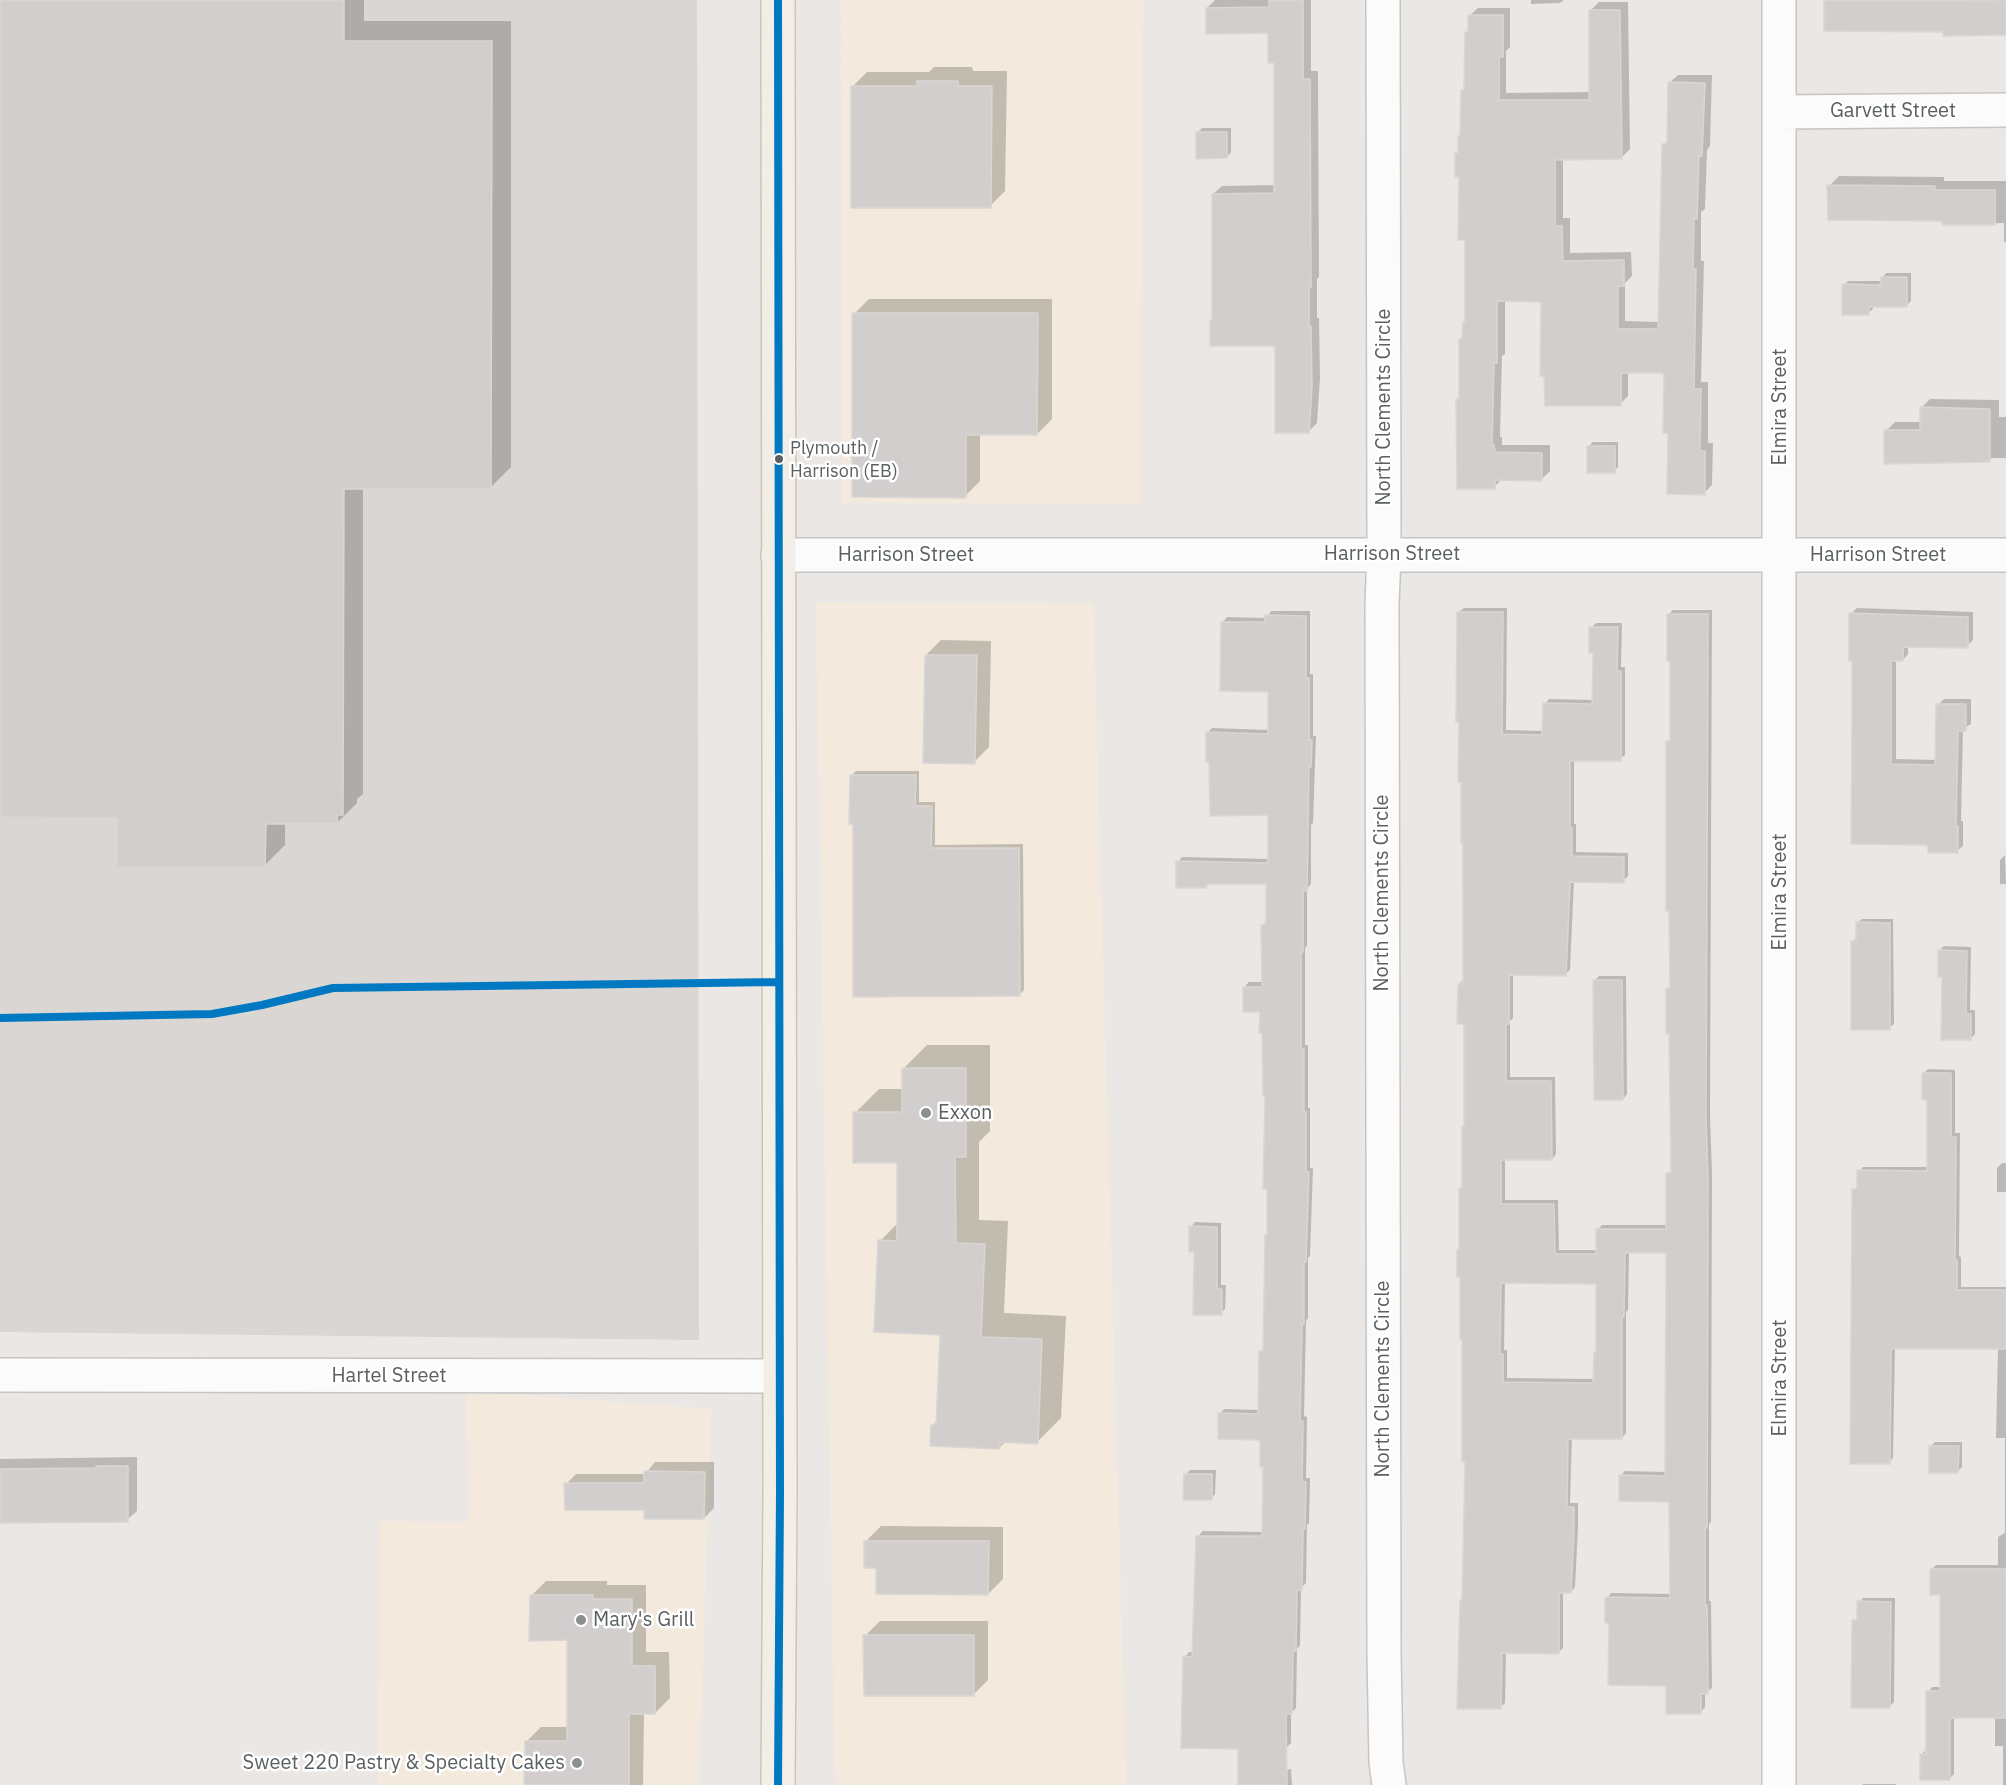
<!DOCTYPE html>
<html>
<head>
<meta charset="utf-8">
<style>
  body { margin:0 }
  canvas { display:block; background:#eae7e4 }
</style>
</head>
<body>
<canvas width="2006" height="1785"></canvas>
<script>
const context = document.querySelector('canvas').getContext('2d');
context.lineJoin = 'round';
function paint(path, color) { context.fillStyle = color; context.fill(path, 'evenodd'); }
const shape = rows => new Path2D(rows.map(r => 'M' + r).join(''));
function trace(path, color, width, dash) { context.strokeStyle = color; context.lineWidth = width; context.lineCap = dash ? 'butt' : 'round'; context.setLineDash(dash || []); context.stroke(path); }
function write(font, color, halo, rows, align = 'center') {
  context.font = font + ' "IBM Plex Sans",sans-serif'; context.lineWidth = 5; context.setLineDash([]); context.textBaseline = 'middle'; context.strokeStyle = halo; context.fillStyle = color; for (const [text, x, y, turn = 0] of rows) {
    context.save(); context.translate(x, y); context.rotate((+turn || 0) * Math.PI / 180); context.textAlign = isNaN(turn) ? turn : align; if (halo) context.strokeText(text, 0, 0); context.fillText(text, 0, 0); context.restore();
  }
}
paint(shape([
  [841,0,1143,0,1140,504,842,503],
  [816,602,1093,603,1126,1785,835,1785],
  [466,1391,711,1409,699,1785,378,1785,380,1521,468,1522]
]), '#f3eadd');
paint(shape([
  [0,0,697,0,699,1340,0,1332]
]), '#dad6d4');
paint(shape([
  [0,0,364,0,364,21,511,21,511,467,491,487,363,487,363,794,357,799,357,803,337,823,285,823,285,845,265,865,118,816,0,816],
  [1215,0,1311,0,1311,71,1318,71,1319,277,1317,279,1317,318,1319,318,1320,378,1317,423,1309,431,1276,344,1211,320,1214,318,1213,194,1222,186,1275,185,1275,62,1270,31,1207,8],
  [1531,0,1564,0,1560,3,1531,4],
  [1825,0,2006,0,2006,34,1945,30,1825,30],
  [1599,2,1628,2,1630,149,1621,158,1563,158,1563,218,1570,218,1570,253,1631,252,1632,276,1625,283,1625,321,1660,322,1664,144,1669,140,1669,83,1678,75,1712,75,1710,146,1707,150,1705,209,1701,212,1701,261,1704,261,1701,382,1708,382,1708,443,1713,443,1712,485,1704,493,1670,432,1665,372,1628,371,1628,396,1620,404,1543,300,1505,300,1505,354,1502,356,1500,437,1502,437,1502,445,1550,445,1550,471,1542,479,1502,479,1494,487,1458,400,1460,397,1461,340,1464,336,1464,322,1466,320,1466,239,1461,176,1457,154,1460,150,1462,135,1462,91,1465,88,1466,33,1469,30,1469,16,1478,8,1510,8,1510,47,1506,51,1506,93,1591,92,1590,11],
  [934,67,972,67,973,71,1007,71,1005,191,990,206,852,87,867,72,929,72],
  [1202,128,1231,128,1231,152,1227,157,1197,133],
  [1839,176,1944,177,1944,181,2006,181,2006,242,2004,242,2004,223,1944,224,1944,219,1829,186],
  [1886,273,1911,273,1911,301,1906,306,1873,306,1873,309,1868,313,1844,285,1848,281,1882,281,1882,278],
  [869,299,1052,299,1052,419,1037,434,980,433,980,481,965,496,854,314],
  [1930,399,1999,400,1999,417,2006,417,2006,458,1992,458,1989,461,1886,431,1895,422,1921,422,1921,408],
  [1593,442,1618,442,1618,467,1614,472,1589,446],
  [1464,608,1507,608,1506,730,1544,731,1545,704,1549,699,1594,700,1595,652,1591,628,1596,623,1622,623,1621,667,1625,667,1625,755,1620,759,1574,760,1574,824,1576,824,1576,852,1628,853,1628,876,1623,881,1574,880,1570,970,1565,974,1513,974,1513,1018,1510,1021,1510,1077,1555,1077,1556,1154,1552,1159,1505,1159,1505,1200,1558,1200,1559,1250,1598,1250,1598,1229,1602,1225,1668,1225,1668,1174,1673,1169,1668,988,1671,985,1667,742,1672,737,1671,659,1668,615,1673,610,1712,610,1710,1113,1712,1173,1711,1522,1709,1524,1709,1601,1711,1601,1712,1688,1705,1693,1705,1707,1701,1712,1668,1684,1610,1622,1607,1598,1611,1593,1671,1594,1671,1500,1620,1476,1625,1471,1667,1472,1668,1252,1629,1252,1628,1310,1626,1312,1626,1433,1622,1438,1572,1437,1570,1503,1578,1503,1578,1527,1575,1587,1571,1592,1563,1592,1563,1648,1559,1652,1506,1652,1505,1703,1500,1708,1461,1600,1464,1598,1466,1461,1461,1275,1458,1250,1461,1248,1461,1189,1463,1186,1464,1126,1466,1124,1466,1022,1459,984,1464,979,1459,612],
  [1505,1282,1597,1283,1597,1351,1595,1352,1595,1379,1507,1378,1507,1350,1504,1350],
  [1857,608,1973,612,1973,640,1967,646,1908,646,1908,654,1903,660,1896,660,1896,759,1937,760,1938,705,1944,699,1971,699,1971,724,1963,729,1961,821,1963,821,1963,846,1957,851,1930,843,1854,720,1851,614],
  [1271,611,1310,611,1310,674,1313,674,1313,736,1316,736,1313,823,1311,825,1311,884,1307,889,1307,946,1305,948,1305,1045,1308,1045,1308,1108,1310,1108,1310,1168,1313,1168,1310,1256,1308,1258,1308,1318,1306,1321,1304,1416,1307,1417,1306,1478,1310,1478,1309,1523,1307,1525,1306,1583,1301,1588,1300,1645,1297,1649,1296,1708,1291,1713,1291,1743,1286,1748,1185,1657,1189,1652,1194,1652,1198,1536,1203,1531,1264,1532,1264,1465,1262,1438,1220,1414,1224,1409,1259,1410,1260,1352,1265,1347,1266,1236,1269,1233,1267,1094,1261,1011,1244,987,1249,982,1263,982,1263,925,1267,921,1267,882,1210,882,1206,887,1178,862,1182,857,1270,859,1270,814,1210,761,1207,733,1212,728,1269,730,1269,691,1223,622,1227,617,1266,618],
  [941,640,991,641,989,747,974,762,926,655],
  [856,771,919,771,919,802,935,802,935,845,1023,844,1024,990,1019,995,855,823,852,775],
  [2005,855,2006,884,2000,884,2000,860],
  [1862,919,1893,919,1894,1024,1889,1028,1852,942,1857,937,1857,923],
  [1944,946,1971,947,1970,1010,1975,1010,1975,1034,1970,1039,1944,975,1939,951],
  [1599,976,1626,976,1627,1094,1623,1099,1595,980],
  [927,1045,990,1045,990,1131,979,1142,979,1220,1008,1221,1004,1313,1066,1316,1061,1418,1037,1442,1006,1441,999,1448,932,1426,938,1420,941,1333,880,1241,899,1222,898,1162,855,1113,879,1089,903,1089,903,1069],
  [1928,1069,1955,1070,1955,1133,1960,1133,1959,1256,1961,1257,1961,1287,2006,1287,2006,1785,2003,1785,2003,1746,1995,1746,1995,1717,1954,1716,1954,1774,1949,1779,1922,1754,1926,1750,1928,1692,1932,1687,1942,1687,1942,1594,1932,1569,1936,1565,1998,1565,1998,1537,2005,1533,2005,1438,1996,1438,1998,1347,1895,1347,1893,1458,1889,1463,1854,1190,1859,1185,1859,1171,1863,1167,1928,1167,1928,1098,1923,1074],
  [2002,1163,2006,1163,2006,1192,1997,1192,1997,1168],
  [1195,1222,1221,1223,1221,1285,1226,1285,1225,1309,1221,1313,1196,1251,1191,1227],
  [1935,1442,1962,1442,1962,1467,1958,1471,1930,1447],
  [137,1457,137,1511,127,1520,0,1522,0,1459],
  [655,1462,714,1462,714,1508,704,1518,646,1508,566,1484,576,1474,645,1474],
  [1190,1470,1216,1470,1215,1494,1211,1499,1185,1475],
  [881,1526,1003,1527,1003,1579,988,1594,877,1567,866,1541],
  [546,1581,607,1581,607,1585,646,1585,646,1652,669,1652,670,1698,655,1713,644,1713,643,1785,526,1785,526,1742,541,1727,568,1727,569,1639,531,1596],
  [1863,1598,1895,1598,1894,1702,1889,1707,1854,1621,1859,1616,1859,1602],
  [880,1621,988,1621,988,1680,973,1695,865,1636],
  [1291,1769,1292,1785,1244,1785,1248,1777],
  [1863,1784,1896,1784,1896,1785,1862,1785]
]), '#0003');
const building = shape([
  [0,0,344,0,344,41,492,41,491,489,344,489,343,815,337,815,338,824,266,824,265,867,117,867,117,818,0,817,0,0],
  [1269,0,1303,0,1303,79,1310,79,1311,287,1309,287,1309,326,1311,326,1312,387,1309,433,1275,433,1275,346,1210,346,1210,320,1212,320,1212,194,1274,193,1274,63,1268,63,1268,33,1206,34,1206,8,1269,7,1269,0],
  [1824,0,2006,1,2006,35,1943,36,1943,32,1824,31,1824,0],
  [1589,10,1620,10,1622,159,1555,160,1555,226,1562,226,1563,261,1624,260,1624,286,1618,286,1618,329,1658,329,1662,144,1667,144,1668,82,1705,83,1702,156,1699,156,1697,219,1694,218,1693,269,1696,269,1694,389,1701,389,1700,451,1705,451,1705,495,1667,494,1668,433,1663,433,1664,373,1621,373,1621,406,1545,406,1544,376,1540,376,1541,302,1497,301,1497,363,1494,363,1492,445,1494,445,1495,452,1542,453,1542,481,1495,480,1495,489,1457,489,1456,399,1459,399,1459,339,1462,339,1463,322,1465,322,1465,240,1458,240,1459,177,1455,177,1455,153,1458,153,1458,136,1460,136,1461,90,1464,90,1465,32,1468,32,1468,15,1503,15,1503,57,1499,57,1499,100,1589,100,1589,10],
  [917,81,958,81,958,86,992,86,991,208,851,208,851,86,917,86,917,81],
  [1196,132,1227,132,1227,158,1196,159,1196,132],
  [1827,185,1935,186,1935,190,1995,190,1995,225,1942,225,1942,221,1828,220,1827,185],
  [1881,277,1907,277,1907,307,1869,307,1869,315,1842,315,1842,284,1880,285,1881,277],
  [852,313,1038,313,1037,435,966,435,966,498,852,497,852,313],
  [1920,407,1990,409,1990,462,1884,464,1884,430,1920,430,1920,407],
  [1587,446,1615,446,1615,473,1587,473,1587,446],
  [1457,612,1503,612,1502,734,1542,735,1543,703,1592,704,1593,653,1589,653,1589,627,1618,627,1617,671,1621,671,1621,761,1570,761,1570,828,1572,828,1572,856,1624,857,1624,883,1570,882,1566,976,1509,975,1509,1024,1506,1024,1506,1081,1551,1081,1552,1160,1501,1160,1501,1204,1554,1204,1555,1254,1596,1254,1596,1229,1666,1229,1666,1173,1671,1173,1669,1034,1666,1034,1666,988,1670,988,1669,911,1666,911,1666,741,1670,741,1670,661,1667,661,1667,614,1708,614,1706,1118,1708,1179,1707,1528,1705,1528,1705,1605,1707,1605,1708,1694,1701,1694,1701,1714,1666,1714,1666,1686,1608,1685,1609,1623,1605,1623,1605,1597,1670,1598,1669,1502,1619,1501,1619,1475,1665,1476,1666,1253,1625,1253,1624,1317,1622,1317,1622,1439,1568,1439,1567,1507,1574,1507,1574,1533,1571,1593,1559,1593,1559,1654,1502,1653,1501,1709,1457,1709,1460,1600,1462,1600,1465,1462,1462,1462,1462,1339,1460,1339,1460,1277,1457,1277,1457,1250,1459,1250,1459,1188,1462,1188,1462,1126,1464,1126,1464,1024,1457,1024,1458,984,1463,984,1463,843,1461,843,1461,782,1458,782,1459,722,1456,722,1457,612],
  [1501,1283,1596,1284,1596,1352,1594,1352,1593,1383,1503,1382,1503,1354,1500,1354,1501,1283],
  [1849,613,1968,617,1968,648,1903,647,1903,661,1891,661,1891,764,1935,765,1936,704,1966,704,1966,731,1958,731,1956,826,1958,826,1958,853,1928,853,1928,845,1851,844,1852,720,1852,661,1849,661,1849,613],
  [1265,615,1306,616,1306,678,1309,678,1309,740,1312,740,1311,767,1309,767,1307,891,1303,891,1303,952,1301,952,1301,1049,1304,1049,1304,1112,1306,1112,1306,1172,1309,1172,1306,1262,1304,1262,1304,1324,1302,1324,1300,1421,1303,1421,1302,1482,1306,1482,1305,1529,1303,1529,1302,1590,1297,1590,1296,1651,1293,1651,1292,1714,1286,1714,1287,1785,1238,1785,1238,1749,1181,1748,1183,1656,1192,1657,1196,1536,1262,1536,1263,1467,1260,1467,1260,1440,1218,1439,1218,1413,1258,1414,1259,1351,1263,1351,1265,1235,1267,1235,1267,1189,1263,1189,1265,1096,1263,1096,1262,1033,1259,1033,1260,1012,1243,1012,1243,987,1262,987,1261,925,1266,925,1266,884,1206,884,1206,888,1176,888,1176,861,1268,863,1268,815,1210,816,1209,762,1206,762,1206,732,1268,734,1268,692,1220,691,1221,622,1265,622,1265,615],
  [925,655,977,655,975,764,923,763,925,655],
  [850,775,916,775,915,806,932,806,931,848,1019,848,1020,996,853,997,853,824,849,824,850,775],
  [1856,922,1890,923,1890,1030,1851,1030,1851,941,1856,941,1856,922],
  [1938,950,1967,951,1966,1014,1971,1014,1971,1040,1941,1040,1942,977,1938,977,1938,950],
  [1593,980,1622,980,1623,1100,1594,1100,1593,980],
  [902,1068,966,1068,966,1157,955,1157,956,1243,985,1244,981,1337,1042,1339,1038,1444,1000,1442,1000,1449,930,1446,931,1425,936,1425,940,1335,874,1332,878,1240,897,1241,897,1163,853,1163,853,1112,902,1112,902,1068],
  [1922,1073,1951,1073,1951,1137,1956,1137,1955,1260,1957,1260,1957,1290,2006,1290,2006,1349,1891,1349,1890,1464,1850,1464,1852,1189,1857,1189,1857,1170,1927,1171,1927,1100,1922,1099,1922,1073],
  [1189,1226,1217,1227,1217,1289,1222,1289,1222,1315,1193,1315,1194,1252,1189,1252,1189,1226],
  [1929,1446,1959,1446,1958,1473,1929,1473,1929,1446],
  [96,1466,128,1466,128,1522,0,1523,0,1469,96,1468,96,1466],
  [644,1471,705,1472,704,1519,644,1519,644,1510,565,1510,564,1483,644,1483,644,1471],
  [1184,1474,1212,1474,1212,1500,1183,1500,1184,1474],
  [864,1541,989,1541,988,1595,876,1594,876,1568,864,1568,864,1541],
  [1930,1569,2006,1569,2006,1718,1950,1718,1950,1780,1920,1780,1920,1754,1926,1754,1926,1691,1940,1691,1940,1595,1930,1595,1930,1569],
  [530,1595,593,1595,593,1599,632,1599,632,1666,655,1666,655,1714,629,1714,629,1785,524,1785,525,1741,567,1741,567,1640,529,1641,530,1595],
  [1857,1601,1891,1602,1890,1708,1851,1708,1852,1620,1857,1620,1857,1601],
  [863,1635,974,1635,974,1696,864,1696,863,1635]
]);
paint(building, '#d1cecd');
trace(building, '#dad6d4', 1.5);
const minor = shape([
  [1383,0,1384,554,1382,604,1384,1654,1386,1762,1389,1785],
  [1779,0,1779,1785],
  [1779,112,2006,110],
  [778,555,2006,555],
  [0,1375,779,1376]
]);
const major = shape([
  [778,0,780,1492,778,1785]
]);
trace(minor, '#c6c5c4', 36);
trace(major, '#d0c3b4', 36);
trace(minor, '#fcfbfb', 33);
trace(major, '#f2eee7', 33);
trace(shape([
  [778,0,780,1492,778,1785],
  [0,1018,212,1014,262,1005,333,988,778,982]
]), '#0079c2', 8);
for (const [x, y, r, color] of [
  [779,459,5,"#5a5f62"],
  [926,1113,6,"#8c8f90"],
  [581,1620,6,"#8c8f90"],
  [577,1763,6,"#8c8f90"]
]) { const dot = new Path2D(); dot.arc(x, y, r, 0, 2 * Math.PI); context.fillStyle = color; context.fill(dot); trace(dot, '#fff', 2); }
write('18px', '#5a5f62', '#fff', [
  ["Plymouth /",790,449],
  ["Harrison (EB)",790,472]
], 'left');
write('20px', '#5a5f62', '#fff', [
  ["Garvett Street",1893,111],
  ["North Clements Circle",1384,407,-90],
  ["Elmira Street",1780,407,-90],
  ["Harrison Street",1392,554],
  ["Harrison Street",906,555],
  ["Harrison Street",1878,555],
  ["Elmira Street",1780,892,-90],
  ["North Clements Circle",1382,893,-90],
  ["Hartel Street",389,1376],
  ["Elmira Street",1780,1378,-90],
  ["North Clements Circle",1383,1379,-90]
]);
write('20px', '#5a5f62', '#fff', [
  ["Exxon",938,1113],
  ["Mary's Grill",593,1620],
  ["Sweet 220 Pastry & Specialty Cakes",565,1763,"right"]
], 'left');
</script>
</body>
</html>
